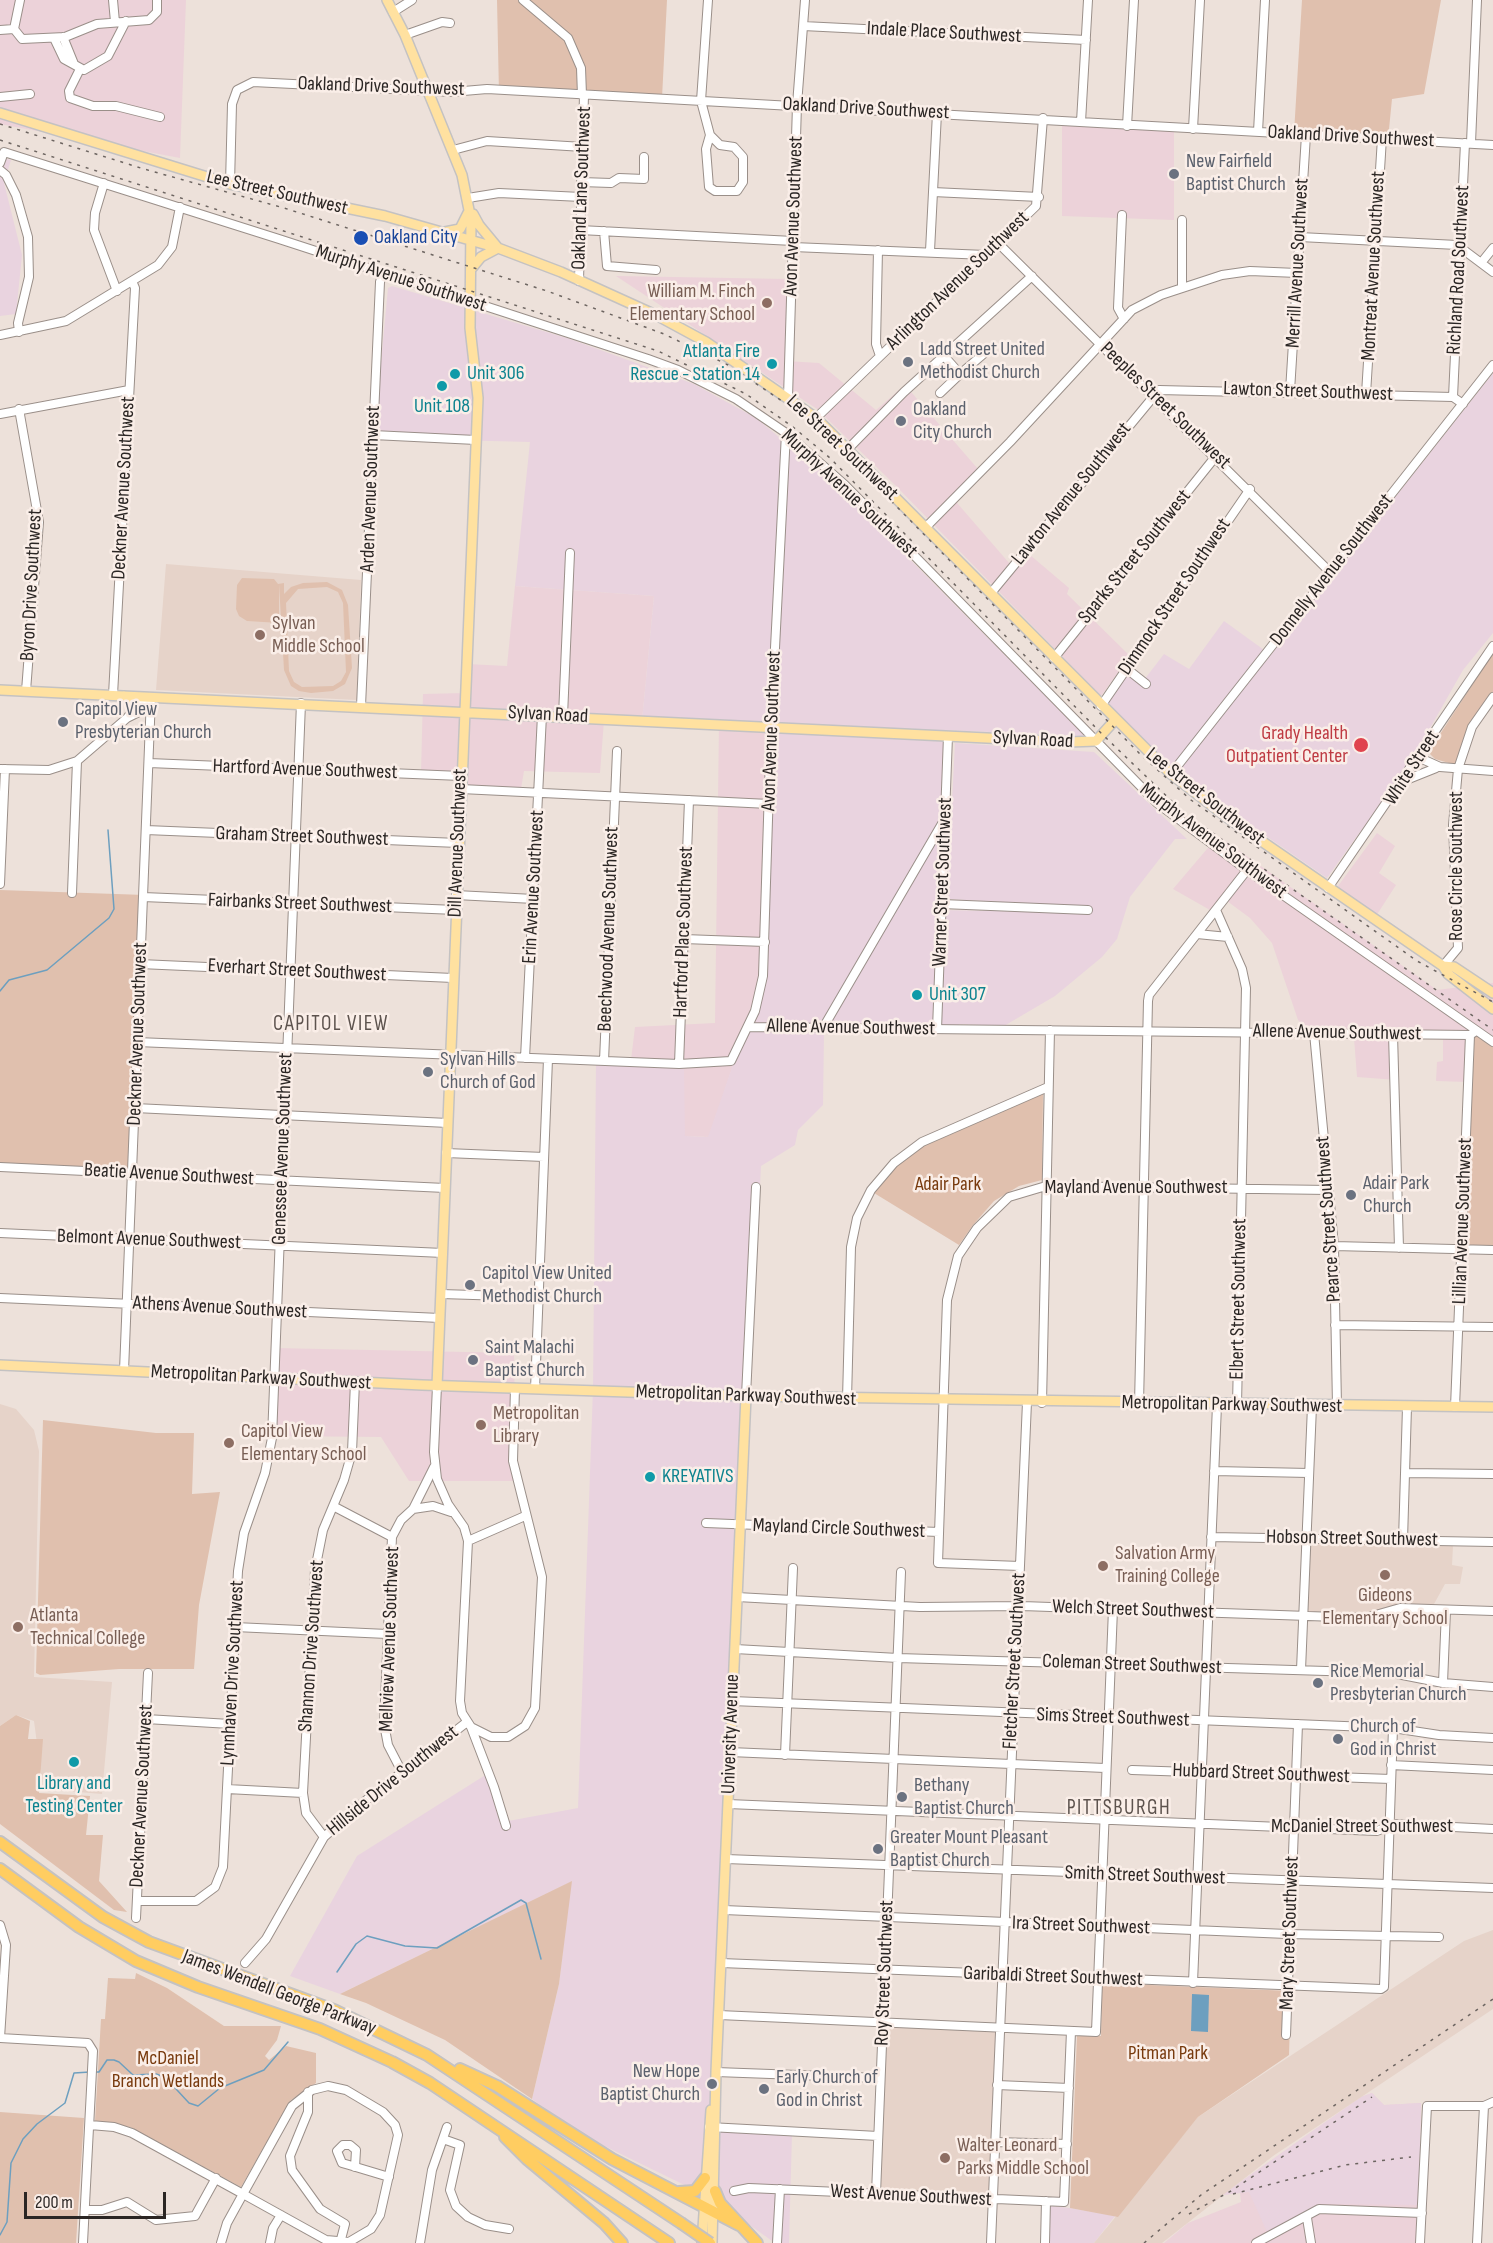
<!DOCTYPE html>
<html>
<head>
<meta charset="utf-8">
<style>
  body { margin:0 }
  #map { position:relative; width:1493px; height:2243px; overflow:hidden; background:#ede1da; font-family:"Sofia Sans Condensed",sans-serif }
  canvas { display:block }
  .scale { position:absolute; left:24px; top:2192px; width:142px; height:27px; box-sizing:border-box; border:3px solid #2b2624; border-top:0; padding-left:8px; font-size:18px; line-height:21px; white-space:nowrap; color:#2b2624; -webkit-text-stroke:4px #faeee8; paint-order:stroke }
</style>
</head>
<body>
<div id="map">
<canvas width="1493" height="2243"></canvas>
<div class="scale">200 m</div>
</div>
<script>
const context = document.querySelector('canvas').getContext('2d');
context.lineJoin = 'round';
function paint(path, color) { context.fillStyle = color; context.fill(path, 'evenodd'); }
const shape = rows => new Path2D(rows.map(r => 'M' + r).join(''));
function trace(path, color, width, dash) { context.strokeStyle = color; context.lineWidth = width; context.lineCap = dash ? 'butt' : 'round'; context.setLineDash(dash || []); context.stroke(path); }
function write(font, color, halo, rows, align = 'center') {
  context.font = font + ' "Sofia Sans Condensed",sans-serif'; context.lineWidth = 5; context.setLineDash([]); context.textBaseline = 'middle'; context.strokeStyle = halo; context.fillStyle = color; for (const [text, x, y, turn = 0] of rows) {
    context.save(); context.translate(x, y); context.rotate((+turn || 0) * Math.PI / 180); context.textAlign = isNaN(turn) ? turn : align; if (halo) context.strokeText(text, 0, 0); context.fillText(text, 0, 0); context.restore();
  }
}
paint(shape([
  [0,0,186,0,180,158,0,124],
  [1062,117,1174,127,1174,220,1062,216],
  [616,276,787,279,786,361,819,363,876,410,905,385,978,469,951,496,1010,564,1023,549,1069,588,1067,594,1130,656,1101,696,894,484,817,409],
  [515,586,654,596,642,721,604,720,600,773,524,771,521,789,460,789,459,774,421,773,423,694,465,693,467,664,507,666],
  [719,723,773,725,759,989,709,1137,685,1136,631,1060,635,1027,715,1023],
  [1377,833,1395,846,1379,873,1396,885,1376,916,1339,891,1338,886],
  [1218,836,1437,990,1493,983,1493,1042,1468,1082,1436,1081,1437,1062,1443,1061,1443,1039,1396,1038,1397,1080,1357,1077,1354,1038,1316,1039,1298,1020,1272,943,1250,918,1227,901,1210,910,1173,889],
  [274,1348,514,1353,516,1481,409,1481,381,1437,271,1436],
  [1372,2093,1384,2105,1421,2103,1416,2243,1164,2243,1188,2223,1241,2202,1240,2193,1222,2195,1361,2097]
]), '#ecd2d9');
paint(shape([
  [0,157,11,160,4,183,22,255,16,314,0,316],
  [392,286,570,339,694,384,756,418,833,482,1085,736,944,730,937,910,1055,912,1056,905,947,899,955,743,1094,752,1187,839,1175,839,1130,897,1117,939,1102,957,1055,996,1004,1026,959,1024,959,1034,824,1033,823,1105,798,1130,795,1145,761,1166,728,1815,715,2129,792,2134,789,2243,775,2243,713,2199,576,2132,532,2099,559,1984,571,1882,340,1994,290,1976,357,1856,487,1774,503,1822,578,1808,593,1389,596,1062,684,1067,685,1136,708,1137,759,989,773,726,642,721,654,596,515,586,530,442,374,438,388,288],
  [1493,373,1493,633,1463,670,1413,758,1327,878,1224,807,1169,764,1108,704,1130,669,1144,680,1164,654,1189,669,1224,621,1271,655],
  [1372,2093,1384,2105,1421,2103,1419,2205,1326,2204,1267,2232,1249,2192,1222,2195,1361,2097],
  [1050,2206,1070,2208,1115,2216,1094,2243,1048,2243]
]), '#e9d3df');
paint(shape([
  [166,564,361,580,357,700,156,690],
  [0,1404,16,1409,34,1430,39,1451,34,1677,112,1682,102,1794,43,1789,34,1721,16,1715,0,1726],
  [1311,1540,1453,1546,1452,1565,1463,1567,1460,1584,1445,1584,1434,1604,1366,1615,1307,1613],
  [1493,1930,1493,2009,1273,2156,1162,2243,1094,2243,1198,2117,1464,1941],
  [884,2022,1001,2026,988,2200,879,2193]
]), '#e6d3c9');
paint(shape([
  [497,0,667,0,662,98,499,94],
  [1302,0,1441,0,1424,94,1392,99,1388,139,1294,133],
  [242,578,274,579,278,584,284,583,284,594,291,587,303,583,327,582,342,590,348,605,352,668,345,684,333,691,311,693,299,691,291,686,284,670,279,584,279,623,247,621,239,616,236,609,237,585],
  [327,587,338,592,343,603,346,672,341,681,333,686,302,687,294,682,289,671,286,603,298,589],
  [1493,653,1493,692,1472,722,1456,765,1435,759,1430,754,1431,748],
  [0,890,145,895,130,1175,0,1168],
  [1476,1031,1493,1042,1493,1250,1461,1250,1470,1035],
  [1043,1094,1042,1180,1019,1186,994,1201,973,1225,959,1245,874,1193,896,1165,924,1146],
  [43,1420,156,1433,194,1433,192,1494,220,1492,199,1605,194,1669,119,1669,40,1675,36,1673],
  [16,1715,30,1721,28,1739,43,1739,39,1793,90,1796,86,1835,103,1835,99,1881,127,1912,114,1910,0,1824,0,1726],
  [572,1881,559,1984,532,2099,445,2040,366,2003,340,1994],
  [136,1973,167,1988,224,2026,281,2026,277,2040,265,2056,269,2060,286,2046,316,2053,316,2083,291,2100,241,2187,130,2127,95,2121,101,2019,105,2019,108,1978,135,1979],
  [1102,1983,1291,1991,1289,2055,1198,2117,1118,2217,1070,2208,1077,2036,1101,2036],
  [0,2112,84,2118,76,2243,0,2243]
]), '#e0c0ae');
paint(shape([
  [1192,1994,1209,1995,1208,2032,1191,2031]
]), '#6d9fbf');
trace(shape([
  [0,991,9,980,47,970,109,918,114,909,108,830],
  [337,1972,356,1944,367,1936,405,1946,437,1948,521,1900,526,1903,541,1959],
  [94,2072,99,2072,107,2060,114,2060,119,2062,133,2075,156,2074,165,2077,189,2103,198,2106,220,2088,264,2070,288,2042],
  [0,2235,7,2222,11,2163,23,2139,37,2124,65,2103,74,2073,90,2072]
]), '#6d9fbf', 1.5);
const minor = shape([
  [113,0,115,22],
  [523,0,568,38,581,68,582,95],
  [708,0,701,101,710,135,720,145,734,147,743,157,743,182,737,191,715,191,709,187,706,149,710,135],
  [393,12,412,0],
  [803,26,1086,40],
  [14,29,22,39,65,37,97,24,149,20,157,12,157,0],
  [14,29,20,0],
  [0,30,14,29],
  [405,35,442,22,450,23],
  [63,37,74,64],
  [54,38,64,59,84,70,108,56,126,21],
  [80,69,69,91,70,98,93,106,116,106,160,117],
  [0,97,30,94],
  [1081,122,1088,0],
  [1127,126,1134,0],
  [1193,129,1200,0],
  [1258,132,1265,0],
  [1471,143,1477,0],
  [453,150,487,141,583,147],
  [0,163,4,152,279,239,648,359,678,370,736,399,786,433,845,485,1157,803,1247,870,1493,1042],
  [0,170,6,175,16,195,28,237,29,277,18,323,19,332],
  [581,182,611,183,619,178,644,179,644,157],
  [104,183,95,213,94,230,117,291],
  [230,184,232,104,237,90,253,82,452,92,487,89,1493,145],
  [933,192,1039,197],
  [468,198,499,193,581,197],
  [1122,215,1118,308,1124,319],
  [1182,220,1182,287],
  [580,230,793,241],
  [604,231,607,266,656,270],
  [1300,237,1457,245,1493,272],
  [998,243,1330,572],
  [793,247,986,255],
  [878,250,876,344,880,356],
  [930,251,937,113],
  [1481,263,1493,248],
  [579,281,584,95],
  [0,335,66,321,158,265,172,247,180,207],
  [960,374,987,351],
  [1290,391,1306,135],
  [940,393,960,374,944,356],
  [1366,394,1382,138],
  [788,397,797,105,805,0],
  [1453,397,1465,143],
  [19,409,39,522,26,691],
  [0,414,129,390],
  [816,418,1036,206,1043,118],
  [373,435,476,440],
  [848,449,904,392,1032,276],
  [926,527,1010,442,1132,310,1161,295,1222,275,1250,271,1297,273],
  [991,593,1159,390,1453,397,1463,404],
  [1054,658,1216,456],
  [1127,669,1146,684],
  [113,695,135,288,132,281],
  [361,706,380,282,383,272],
  [1101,706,1250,489],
  [563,716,570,553],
  [127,718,139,712,150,698],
  [1420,758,1440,767,1493,771],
  [149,763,461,776],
  [0,769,49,770,77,761,127,718,140,702,149,698],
  [1171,774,1493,365],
  [1406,780,1436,768],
  [461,789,769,804],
  [146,830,458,843],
  [0,884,5,769],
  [1328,888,1493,646],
  [72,893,77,761],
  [456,895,534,899],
  [143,897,456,910],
  [942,904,1088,910],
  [1216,910,1242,969,1246,988,1237,1405],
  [1197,934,1228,937],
  [684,939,765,942],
  [140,964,453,978],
  [1443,966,1458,948,1453,825,1458,769,1472,727,1493,697],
  [748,1027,1470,1035,1476,1031],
  [823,1028,943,822],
  [937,1029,948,736],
  [1314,1033,1334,1246,1337,1406],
  [1393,1034,1399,1248],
  [137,1042,679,1064,731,1061,755,1011,763,976,771,726,786,433],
  [525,1058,542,715],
  [604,1061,617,751],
  [679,1064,689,800],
  [135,1108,448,1123],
  [446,1153,544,1157],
  [0,1167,445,1188],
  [0,1233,443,1253],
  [1334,1246,1493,1250],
  [441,1294,539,1297],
  [0,1298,440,1318],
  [1335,1325,1493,1327],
  [124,1371,151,697],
  [437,1386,434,1452,437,1479,448,1504,464,1527,468,1541,460,1701,462,1713,471,1727,494,1787,506,1826],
  [535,1389,548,1059],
  [746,1396,756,1187],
  [847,1399,851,1247,857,1218,871,1190,894,1163,922,1142,1048,1087],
  [1042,1403,1050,1030],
  [1139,1404,1148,1001,1149,995,1247,870],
  [1455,1407,1470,1035],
  [1214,1471,1309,1473],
  [1405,1473,1493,1474],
  [333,1506,392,1537],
  [413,1509,433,1506,451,1512],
  [706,1523,939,1532],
  [1211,1537,1493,1542],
  [1403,1540,1407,1407],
  [468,1541,525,1516],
  [1020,1566,938,1563,947,1300,958,1256,977,1228,1009,1197,1046,1186,1329,1190],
  [737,1597,920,1607,1022,1606,1365,1618,1400,1608,1493,1611],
  [235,1627,387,1634],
  [735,1649,898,1658,1392,1673,1443,1683,1493,1687],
  [1301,1670,1312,1406],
  [1443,1683,1446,1610],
  [732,1701,1393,1728,1439,1735,1493,1738],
  [146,1719,230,1724],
  [471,1727,491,1737,508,1737,525,1726,535,1708,542,1577,513,1461,515,1388],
  [730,1752,1105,1768],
  [785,1755,793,1568],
  [1391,1765,1493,1770],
  [1132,1770,1391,1779],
  [402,1772,388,1745,384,1724,392,1537,401,1520,413,1509,434,1467],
  [227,1789,303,1793],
  [728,1804,1377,1831,1394,1824,1493,1829],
  [324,1837,306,1813,303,1793,315,1570,323,1530,344,1480,352,1452,355,1382],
  [726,1859,1493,1888],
  [137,1901,196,1901,215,1887,223,1867,238,1571,244,1533,265,1473,272,1438,301,703],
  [724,1910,1287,1934,1439,1937],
  [136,1918,148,1673],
  [0,1925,6,1945,0,2038],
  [245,1963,266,1939,324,1837,360,1805,467,1722],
  [721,1963,1381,1989,1384,1987,1393,1728],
  [1193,1983,1217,1405],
  [719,2015,1096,2032,1113,1609],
  [1286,2035,1298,1724],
  [0,2038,88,2043,93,2051,83,2243],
  [716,2072,880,2078],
  [997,2085,1069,2088],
  [328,2086,346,2090,383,2112,395,2125,398,2135,380,2215,371,2229,349,2242,326,2240,243,2194,292,2106,312,2090,328,2086],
  [308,2092,308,2112,290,2156,292,2170,320,2209,345,2224,340,2243],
  [90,2125,114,2127,132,2133,243,2194,227,2223,221,2243],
  [709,2127,878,2136],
  [443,2139,460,2145,450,2190,456,2206,468,2217,485,2225,509,2229],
  [995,2142,1067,2144],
  [355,2167,356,2150,350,2145,343,2145,337,2151,342,2163,349,2165,389,2177],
  [734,2191,749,2188,1064,2202,1071,2031],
  [876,2194,901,1572],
  [85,2210,102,2210,127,2202,156,2220,195,2216,216,2178],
  [1307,2218,1311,2243],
  [270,2243,273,2228,281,2215],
  [420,2243,432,2170,447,2127],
  [777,2243,780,2189],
  [991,2243,1027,1402],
  [1045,2243,1046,2201],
  [1256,2243,1319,2209,1422,2213],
  [1420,2243,1427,2106,1484,2106,1493,2102],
  [1477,2243,1484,2106]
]);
const major = shape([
  [387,0,405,35,462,175,471,220,470,328,478,398,437,1386],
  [0,113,230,184,385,216,498,248,561,272,658,316,706,342,816,418,1171,774,1228,818,1443,966,1448,974,1493,1009],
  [473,214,479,225,498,248],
  [445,232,460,229,468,213],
  [472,268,481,257,498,248],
  [0,690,1069,742,1096,741,1115,720],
  [124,696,132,700,135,707],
  [1443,966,1454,967,1493,993],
  [0,1365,422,1385,746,1396,1493,1407],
  [702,2243,711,2110],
  [712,2243,716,2072,746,1396]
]);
const highway = shape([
  [0,1842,103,1917,149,1942,334,2010,427,2055,681,2223],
  [0,1869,79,1927,136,1961,198,1987,320,2029,392,2062,430,2083,669,2243],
  [460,2069,497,2086,612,2159,739,2225],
  [505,2137,527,2159,604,2223,622,2243],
  [715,2191,720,2203,757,2243],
  [679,2192,695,2191,705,2178]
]);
trace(minor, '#9a8f89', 10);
trace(major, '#c4c2c2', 12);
trace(highway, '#c4c2c2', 14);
trace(minor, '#fff', 8);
trace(major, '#ffe1a0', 9);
trace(highway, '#ffcd61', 10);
trace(shape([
  [0,124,144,169,284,208,547,291,664,334,728,365,785,403,842,451,1140,754,1191,800,1417,961,1493,1002],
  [0,140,658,351,746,394,793,427,830,458,1102,734,1183,812,1493,1030],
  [1233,2194,1345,2165,1411,2157],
  [1189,2214,1231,2191,1372,2097],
  [1144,2243,1201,2195,1493,1999]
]), '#6d6561', 1.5, [3, 6]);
const highwayBridge = shape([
  [681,2223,710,2243]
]);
trace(highwayBridge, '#c4c2c2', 14, []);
trace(highwayBridge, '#ffcd61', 10);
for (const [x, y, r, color] of [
  [1174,174,6,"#6b7280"],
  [361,238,8,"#1a4fb4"],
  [767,303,6,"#8d6e63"],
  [908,362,6,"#6b7280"],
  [772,364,6,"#0f9aa8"],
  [455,374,6,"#0f9aa8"],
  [442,386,6,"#0f9aa8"],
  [901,421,6,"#6b7280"],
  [260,635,6,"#8d6e63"],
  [63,722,6,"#6b7280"],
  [1361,745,8,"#e0444e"],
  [917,995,6,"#0f9aa8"],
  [428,1072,6,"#6b7280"],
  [1351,1195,6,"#6b7280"],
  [470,1285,6,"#6b7280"],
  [473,1360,6,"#6b7280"],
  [481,1425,6,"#8d6e63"],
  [229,1443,6,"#8d6e63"],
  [650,1477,6,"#0f9aa8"],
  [1103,1566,6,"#8d6e63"],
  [1385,1575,6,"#8d6e63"],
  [18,1627,6,"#8d6e63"],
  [1318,1683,6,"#6b7280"],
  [1338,1739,6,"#6b7280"],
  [74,1762,6,"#0f9aa8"],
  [902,1797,6,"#6b7280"],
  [878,1849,6,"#6b7280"],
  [712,2084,6,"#6b7280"],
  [764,2089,6,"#6b7280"],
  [945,2158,6,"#8d6e63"]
]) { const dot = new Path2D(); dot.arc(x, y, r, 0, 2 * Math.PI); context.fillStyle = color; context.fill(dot); trace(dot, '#faeee8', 2); }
write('20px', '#2b2624', '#faeee8', [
  ["Indale Place Southwest",944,33,3],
  ["Oakland Drive Southwest",381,87,2],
  ["Oakland Drive Southwest",866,109,3],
  ["Oakland Drive Southwest",1351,137,3],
  ["Oakland Lane Southwest",582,188,-88],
  ["Lee Street Southwest",277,193,13],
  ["Avon Avenue Southwest",794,216,-88],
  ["Merrill Avenue Southwest",1298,263,-87],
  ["Montreat Avenue Southwest",1374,266,-87],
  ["Richland Road Southwest",1459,270,-87],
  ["Murphy Avenue Southwest",401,279,18],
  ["Arlington Avenue Southwest",958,281,-44],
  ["Lawton Street Southwest",1308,392,2],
  ["Peeples Street Southwest",1165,406,44],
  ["Lee Street Southwest",842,448,43],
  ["Deckner Avenue Southwest",124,488,-87],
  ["Arden Avenue Southwest",371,489,-88],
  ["Murphy Avenue Southwest",849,494,43],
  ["Lawton Avenue Southwest",1072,494,-51],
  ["Sparks Street Southwest",1135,557,-51],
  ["Donnelly Avenue Southwest",1332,570,-52],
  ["Byron Drive Southwest",32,585,-87],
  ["Dimmock Street Southwest",1175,597,-56],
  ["Sylvan Road",548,715,3],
  ["Avon Avenue Southwest",772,731,-88],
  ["Sylvan Road",1033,740,3],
  ["White Street",1412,768,-57],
  ["Hartford Avenue Southwest",305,770,2],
  ["Lee Street Southwest",1205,797,38],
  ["Graham Street Southwest",302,837,2],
  ["Murphy Avenue Southwest",1213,841,37],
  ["Dill Avenue Southwest",458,843,-88],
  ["Rose Circle Southwest",1457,866,-90],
  ["Warner Street Southwest",943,882,-88],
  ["Erin Avenue Southwest",534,887,-87],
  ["Fairbanks Street Southwest",300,904,2],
  ["Beechwood Avenue Southwest",609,929,-88],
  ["Hartford Place Southwest",684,932,-88],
  ["Everhart Street Southwest",297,971,3],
  ["Allene Avenue Southwest",851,1028,1],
  ["Allene Avenue Southwest",1337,1033,1],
  ["Deckner Avenue Southwest",138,1034,-88],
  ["Genessee Avenue Southwest",283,1149,-88],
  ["Beatie Avenue Southwest",169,1175,3],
  ["Mayland Avenue Southwest",1136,1188],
  ["Pearce Street Southwest",1329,1219,-94],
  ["Lillian Avenue Southwest",1463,1221,-88],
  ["Belmont Avenue Southwest",149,1240,2],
  ["Elbert Street Southwest",1239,1299,-89],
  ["Athens Avenue Southwest",220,1308,3],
  ["Metropolitan Parkway Southwest",261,1378,3],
  ["Metropolitan Parkway Southwest",746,1396,2],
  ["Metropolitan Parkway Southwest",1232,1405,1],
  ["Mayland Circle Southwest",839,1529,2],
  ["Hobson Street Southwest",1352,1539,1],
  ["Welch Street Southwest",1133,1610,2],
  ["Mellview Avenue Southwest",390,1639,-88],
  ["Shannon Drive Southwest",312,1646,-86],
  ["Fletcher Street Southwest",1015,1661,-87],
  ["Coleman Street Southwest",1132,1665,2],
  ["Lynnhaven Drive Southwest",233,1673,-87],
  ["Sims Street Southwest",1113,1718,2],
  ["University Avenue",731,1734,-88],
  ["Hubbard Street Southwest",1261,1774,2],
  ["Hillside Drive Southwest",393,1781,-39],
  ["Deckner Avenue Southwest",142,1796,-87],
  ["McDaniel Street Southwest",1362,1827],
  ["Smith Street Southwest",1145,1876,2],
  ["Ira Street Southwest",1081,1926,2],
  ["Mary Street Southwest",1290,1933,-88],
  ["Roy Street Southwest",885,1973,-88],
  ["Garibaldi Street Southwest",1053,1977,2],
  ["James Wendell George Parkway",279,1993,21],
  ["West Avenue Southwest",911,2196,3]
]);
write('20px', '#5b616d', '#faeee8', [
  ["New Fairfield",1186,162],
  ["Baptist Church",1186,185],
  ["Ladd Street United",920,350],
  ["Methodist Church",920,373],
  ["Oakland",913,410],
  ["City Church",913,433],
  ["Capitol View",75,710],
  ["Presbyterian Church",75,733],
  ["Sylvan Hills",440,1060],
  ["Church of God",440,1083],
  ["Adair Park",1363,1184],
  ["Church",1363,1207],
  ["Capitol View United",482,1274],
  ["Methodist Church",482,1297],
  ["Saint Malachi",485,1348],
  ["Baptist Church",485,1371],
  ["Rice Memorial",1330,1672],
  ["Presbyterian Church",1330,1695],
  ["Church of",1350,1727],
  ["God in Christ",1350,1750],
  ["Bethany",914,1786],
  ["Baptist Church",914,1809],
  ["Greater Mount Pleasant",890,1838],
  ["Baptist Church",890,1861],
  ["New Hope",700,2072,"right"],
  ["Baptist Church",700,2095,"right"],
  ["Early Church of",776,2078],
  ["God in Christ",776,2101]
], 'left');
write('20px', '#164399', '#faeee8', [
  ["Oakland City",374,238]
], 'left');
write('20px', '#785e54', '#faeee8', [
  ["William M. Finch",755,292,"right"],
  ["Elementary School",755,315,"right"],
  ["Sylvan",272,624],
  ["Middle School",272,647],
  ["Metropolitan",493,1414],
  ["Library",493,1437],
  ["Capitol View",241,1432],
  ["Elementary School",241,1455],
  ["Salvation Army",1115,1554],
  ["Training College",1115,1577],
  ["Gideons",1385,1596,"center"],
  ["Elementary School",1385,1619,"center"],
  ["Atlanta",30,1616],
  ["Technical College",30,1639],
  ["Walter Leonard",957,2146],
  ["Parks Middle School",957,2169]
], 'left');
write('20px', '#0d838f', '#faeee8', [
  ["Atlanta Fire",760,352,"right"],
  ["Rescue - Station 14",760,375,"right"],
  ["Unit 306",467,374],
  ["Unit 108",442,407,"center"],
  ["Unit 307",929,995],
  ["KREYATIVS",662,1477],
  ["Library and",74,1784,"center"],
  ["Testing Center",74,1807,"center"]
], 'left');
write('20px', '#be3a42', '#faeee8', [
  ["Grady Health",1348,734],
  ["Outpatient Center",1348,757]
], 'right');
write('20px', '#783a0d', '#faeee8', [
  ["Adair Park",948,1185],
  ["Pitman Park",1168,2054],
  ["McDaniel",168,2059],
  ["Branch Wetlands",168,2082]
]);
context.letterSpacing = '1.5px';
write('21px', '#5d534e', '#faeee8', [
  ["CAPITOL VIEW",331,1025],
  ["PITTSBURGH",1119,1809]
]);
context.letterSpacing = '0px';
</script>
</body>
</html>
